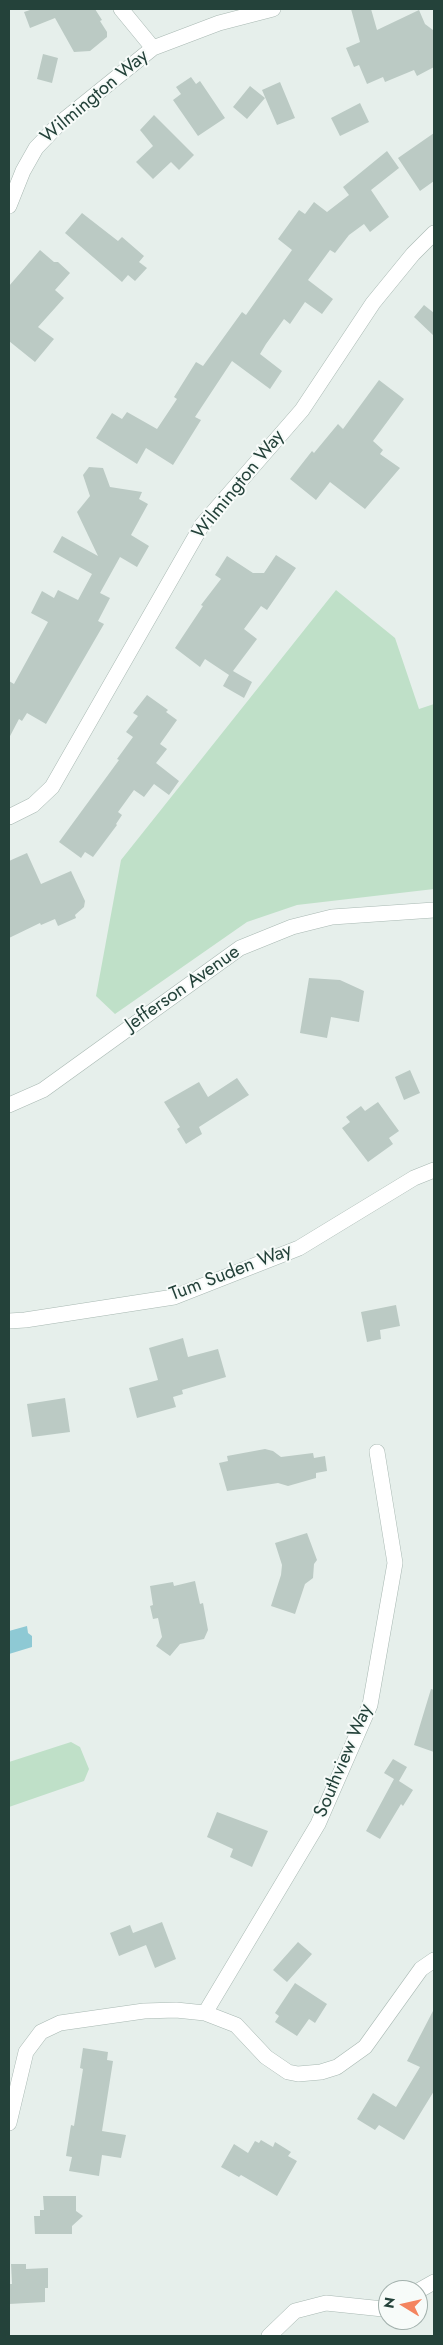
<!DOCTYPE html>
<html>
<head>
<meta charset="utf-8">
<style>
  body { margin:0 }
  #map { position:relative; width:443px; height:2345px; overflow:hidden; background:#e6efeb; font-family:Jost,sans-serif }
  canvas { display:block }
  .frame { position:absolute; inset:0; border:10px solid #24423a; pointer-events:none }
  .north { position:absolute; left:378px; top:2280px; width:50px; height:50px; box-sizing:border-box; background:#f7fbf9; border:1px solid #a3b1ad; border-radius:50%; rotate:279deg; font-size:14px; font-weight:700; line-height:20px; text-align:center; color:#24423a }
  .north::after { content:''; display:block; margin:auto; width:18px; height:22px; background:#f4845f; clip-path:polygon(50% 0,100% 100%,50% 72%,0 100%) }
</style>
</head>
<body>
<div id="map">
<canvas width="443" height="2345"></canvas>
<div class="frame"></div>
<div class="north">N</div>
</div>
<script>
const context = document.querySelector('canvas').getContext('2d');
context.lineJoin = 'round';
function paint(path, color) { context.fillStyle = color; context.fill(path, 'evenodd'); }
const shape = rows => new Path2D(rows.map(r => 'M' + r).join(''));
function trace(path, color, width, dash) { context.strokeStyle = color; context.lineWidth = width; context.lineCap = dash ? 'butt' : 'round'; context.setLineDash(dash || []); context.stroke(path); }
function write(font, color, halo, rows, align = 'center') {
  context.font = font + ' Jost,sans-serif'; context.lineWidth = 4; context.setLineDash([]); context.textBaseline = 'middle'; context.strokeStyle = halo; context.fillStyle = color; for (const [text, x, y, turn = 0] of rows) {
    context.save(); context.translate(x, y); context.rotate((+turn || 0) * Math.PI / 180); context.textAlign = isNaN(turn) ? turn : align; if (halo) context.strokeText(text, 0, 0); context.fillText(text, 0, 0); context.restore();
  }
}
paint(shape([
  [336,590,395,638,419,709,434,704,434,889,297,905,247,922,115,1014,96,996,121,860],
  [71,1742,80,1747,89,1769,84,1781,9,1807,9,1762]
]), '#bfe0c8');
paint(shape([
  [27,1626,28,1633,32,1636,32,1647,9,1654,9,1631]
]), '#8ec9d4');
paint(shape([
  [33,9,95,9,102,20,100,21,107,32,107,37,90,51,74,52,55,18,30,28,24,12],
  [351,9,371,9,377,30,419,10,425,24,433,30,434,67,417,76,414,70,385,82,383,77,367,84,359,65,354,67,346,48,360,42],
  [43,54,58,58,52,83,37,79],
  [191,77,196,84,200,81,225,118,198,136,173,100,181,94,176,87],
  [280,82,295,118,277,125,262,90],
  [250,86,265,98,247,119,233,107],
  [360,103,369,122,340,136,331,118],
  [154,115,194,155,179,170,171,162,153,179,136,162,153,146,140,130],
  [434,133,434,181,420,191,398,158],
  [387,151,399,168,371,190,389,217,370,232,364,224,349,235,335,253,330,250,308,280,333,299,322,314,305,302,290,324,284,319,266,344,260,354,282,371,270,389,232,361,195,417,201,420,173,465,146,448,137,464,96,438,112,413,122,419,127,412,157,429,177,399,174,397,196,362,203,366,242,312,246,315,292,250,278,239,299,210,305,214,314,202,327,212,349,195,343,187],
  [82,213,118,241,122,237,144,256,139,262,147,268,135,281,128,275,122,282,65,233],
  [40,250,54,262,58,262,70,273,55,290,64,298,38,327,54,339,35,362,9,341,9,286],
  [424,305,434,313,434,336,414,317],
  [379,380,404,399,373,441,383,450,380,454,400,468,365,509,330,482,316,500,290,479,312,451,314,453,338,424,343,429],
  [89,467,103,468,110,487,142,492,139,499,148,504,131,535,149,546,137,567,120,557,100,593,110,598,98,621,104,624,46,724,27,713,22,721,19,719,9,738,9,681,14,684,48,622,31,613,42,591,54,598,58,590,78,600,92,574,53,552,62,536,98,556,77,512,90,496,83,475],
  [276,555,296,568,267,610,261,606,244,629,257,639,233,671,252,682,244,698,223,686,229,675,205,659,200,667,175,648,203,606,201,605,221,579,215,575,227,556,253,573,264,573],
  [147,695,168,710,166,712,177,720,160,744,167,749,156,763,179,781,169,795,154,784,144,797,134,790,118,812,122,815,116,824,117,825,93,857,85,852,81,858,59,842,119,760,117,759,133,737,126,732,138,716,133,713],
  [27,853,41,884,71,871,85,901,84,907,75,915,76,918,58,926,55,919,41,925,40,923,9,938,9,861],
  [309,978,340,980,364,991,359,1022,331,1017,327,1038,300,1033],
  [410,1070,420,1093,404,1100,395,1077],
  [237,1078,249,1095,199,1127,202,1134,186,1144,177,1129,180,1127,164,1102,199,1082,208,1097],
  [378,1102,399,1131,389,1138,393,1144,368,1162,342,1128,350,1122,346,1117,361,1106,365,1111],
  [396,1305,400,1326,380,1330,381,1339,367,1342,361,1312],
  [183,1338,188,1357,218,1349,226,1377,182,1390,183,1394,173,1397,176,1407,137,1418,129,1388,158,1380,149,1348],
  [65,1398,70,1432,32,1437,27,1404],
  [265,1449,273,1451,281,1457,313,1453,314,1458,325,1456,327,1471,316,1473,316,1478,288,1486,278,1483,227,1491,219,1463,228,1461,227,1456],
  [307,1533,317,1560,314,1564,313,1578,305,1584,295,1614,271,1606,281,1575,282,1565,275,1543],
  [195,1581,200,1604,203,1603,208,1630,204,1639,180,1644,170,1656,156,1646,162,1637,158,1618,153,1619,150,1606,153,1605,150,1586,173,1582,174,1586],
  [431,1689,434,1690,434,1752,414,1745],
  [393,1759,407,1767,399,1781,413,1790,403,1806,401,1804,380,1839,366,1831,394,1779,384,1773],
  [217,1812,268,1831,252,1867,230,1857,233,1849,207,1837],
  [162,1922,176,1959,155,1968,146,1945,119,1956,110,1933,130,1925,133,1933],
  [298,1942,312,1954,287,1982,273,1970],
  [295,1983,327,2004,315,2023,309,2019,297,2036,275,2022,279,2016,275,2013],
  [434,2009,434,2091,404,2140,379,2125,375,2130,357,2119,373,2093,396,2107,420,2067,407,2061],
  [83,2048,108,2052,107,2060,113,2061,102,2131,126,2135,121,2158,102,2155,99,2176,69,2171,72,2157,66,2156,71,2125,74,2126,83,2069,80,2068],
  [261,2140,273,2147,275,2142,291,2152,288,2156,297,2161,277,2196,241,2175,239,2177,221,2167,234,2144,248,2153,255,2141,259,2143],
  [43,2196,76,2196,76,2211,83,2216,72,2226,72,2234,35,2234,34,2216,40,2216,40,2210,44,2210],
  [11,2264,26,2264,26,2269,48,2268,48,2288,45,2288,45,2302,9,2304,9,2284,12,2284]
]), '#bbcac4');
const minor = shape([
  [121,9,153,48],
  [9,206,23,171,36,148,60,123,153,48,219,23,273,9],
  [9,817,33,805,52,787,202,525,302,410,373,303,413,254,434,233],
  [9,1321,25,1320,174,1297,299,1248,414,1178,434,1170],
  [205,2013,318,1824,370,1705,395,1563,377,1452],
  [9,2123,26,2052,41,2032,60,2023,144,2011,176,2010,205,2013,236,2025,266,2057,288,2072,298,2074,321,2072,337,2067,365,2047,421,1969,434,1960],
  [418,2291,434,2282],
  [269,2336,295,2311,326,2303,383,2309,388,2306]
]);
const tertiary = shape([
  [9,1105,43,1090,240,948,292,927,332,917,434,910]
]);
trace(minor, '#a8b8b2', 16);
trace(tertiary, '#a8b8b2', 16);
trace(minor, '#fff', 15);
trace(tertiary, '#fff', 15);
write('19px', '#24423a', '#f7fbf9', [
  ["Wilmington Way",95,97,-40],
  ["Wilmington Way",239,485,-51],
  ["Jefferson Avenue",183,989,-35],
  ["Tum Suden Way",231,1273,-21],
  ["Southview Way",344,1761,-67]
]);
</script>
</body>
</html>
